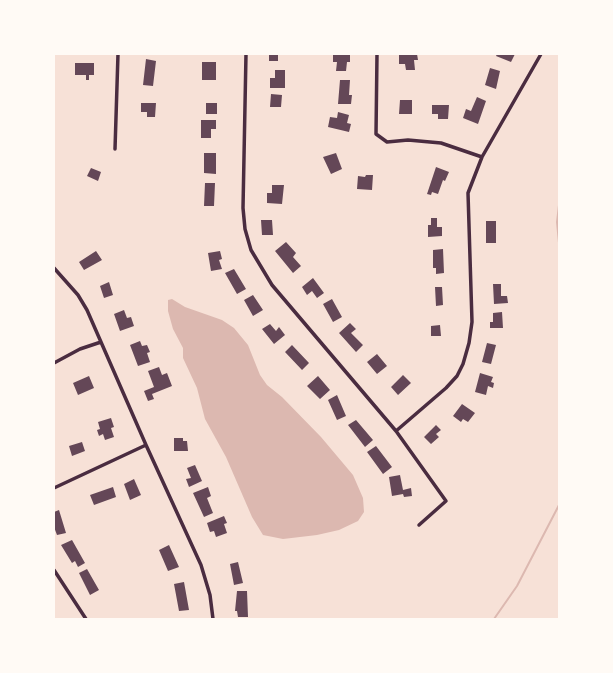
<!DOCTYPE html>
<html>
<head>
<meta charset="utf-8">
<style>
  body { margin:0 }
  #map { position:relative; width:613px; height:673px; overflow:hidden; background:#f7e1d7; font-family:Barlow,sans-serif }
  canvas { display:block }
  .frame { position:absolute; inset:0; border:55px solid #fffaf5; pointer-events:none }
</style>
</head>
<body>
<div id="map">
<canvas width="613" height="673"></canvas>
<div class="frame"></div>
</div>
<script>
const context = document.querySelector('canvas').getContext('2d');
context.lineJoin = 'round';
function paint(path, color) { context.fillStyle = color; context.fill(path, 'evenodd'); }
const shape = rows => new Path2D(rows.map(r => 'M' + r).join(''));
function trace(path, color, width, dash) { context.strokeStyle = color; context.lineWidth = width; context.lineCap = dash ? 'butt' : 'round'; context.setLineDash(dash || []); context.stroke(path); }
paint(shape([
  [172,299,185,307,222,320,234,328,248,345,260,375,267,385,282,397,321,437,353,475,363,498,364,512,358,521,339,530,317,535,283,539,263,535,252,517,226,457,205,419,197,388,183,358,183,348,173,329,168,311,168,300]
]), '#dcb8b0');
trace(shape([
  [559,205,557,222,559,243],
  [494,619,517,586,559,505]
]), '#dcb8b0', 2);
paint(shape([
  [269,54,278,54,278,61,269,61],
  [333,54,350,54,350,62,347,62,346,71,336,71,337,62,333,62],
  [399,54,417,54,418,60,414,60,415,70,406,70,405,64,399,64],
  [497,54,515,54,511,62,496,56],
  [146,59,156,61,153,86,143,85],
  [202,62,216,62,216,80,202,80],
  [75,63,94,63,94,75,89,75,89,80,86,80,86,75,75,75],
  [490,68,500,71,496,89,485,85],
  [275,70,285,70,285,88,270,88,270,78,275,78],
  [340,80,350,80,349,95,352,95,351,104,338,104],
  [271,94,282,95,281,107,270,107],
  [477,97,486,101,478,124,463,118,466,109,471,111],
  [400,100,412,100,412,114,399,114],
  [141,103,156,103,155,117,147,117,147,112,141,112],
  [206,103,217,103,217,114,206,114],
  [432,105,449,105,448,119,438,119,438,114,432,114],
  [338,112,349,115,347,123,351,124,349,132,328,127,330,117,337,118],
  [201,120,216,120,216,129,211,129,211,138,201,138],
  [204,153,216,153,216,174,204,173],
  [336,153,342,169,331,174,323,157],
  [436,167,449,172,445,181,443,180,438,194,432,192,431,195,427,194],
  [91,168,101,172,98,181,87,176],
  [366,175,373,175,372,190,357,189,358,176,365,177],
  [205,183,215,183,214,206,204,206],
  [272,185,284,185,282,204,267,203,267,193,272,193],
  [431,218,437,218,437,227,442,227,442,236,428,237,428,225,431,225],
  [261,220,272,220,273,235,262,235],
  [486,221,496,221,496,243,486,243],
  [286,242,296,253,293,257,301,266,293,273,275,251],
  [443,249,444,273,436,274,436,268,433,268,433,250],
  [96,251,102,260,84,270,79,262],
  [220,251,222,259,219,260,222,269,211,271,208,253],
  [234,269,246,289,237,294,225,273],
  [313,278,324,293,317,298,312,291,307,295,302,287],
  [109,282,113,295,104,298,100,286],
  [493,284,501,284,501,296,507,296,508,303,494,304],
  [435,287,442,287,443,305,436,306],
  [253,295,263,310,253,316,244,300],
  [332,299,342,317,333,322,323,304],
  [124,310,127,318,131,317,134,326,120,331,114,314],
  [502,312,503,328,490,328,490,322,493,322,493,313],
  [350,323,356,329,351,333,363,345,356,352,339,333],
  [270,324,276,331,279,327,285,335,274,344,262,329],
  [440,325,441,336,431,336,431,326],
  [140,341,142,346,147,345,150,352,147,353,150,362,138,366,130,345],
  [487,343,496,345,491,364,482,362],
  [292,345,309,363,302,370,285,352],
  [377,354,387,366,377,374,367,362],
  [159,367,162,375,167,373,172,386,152,394,154,399,148,401,144,391,154,387,148,371],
  [480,373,493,377,491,382,494,383,493,388,488,386,486,395,475,392],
  [403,375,411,383,398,395,391,387],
  [89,376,94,388,78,395,73,383],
  [318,376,330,390,320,399,307,386],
  [337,395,346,416,337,420,328,400],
  [462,404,475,413,468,422,463,419,461,422,453,416],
  [111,418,114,427,111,428,114,437,105,440,103,434,99,436,97,430,100,429,98,422],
  [356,420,373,440,365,447,348,425],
  [436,425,441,430,436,434,439,437,431,444,424,437],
  [174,438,183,438,183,441,187,441,188,451,174,451],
  [82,442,85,451,72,456,69,446],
  [376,446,392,467,383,474,367,452],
  [195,465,202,481,189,487,186,479,191,478,187,468],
  [400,475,403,490,411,488,412,496,404,497,403,494,392,496,389,477],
  [134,479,141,495,130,500,124,484],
  [113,487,116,497,94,505,90,495],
  [208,487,211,496,207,498,213,513,204,517,193,493],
  [59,510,66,533,57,535,54,527,54,512],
  [224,516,227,523,224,524,227,533,216,537,214,531,210,532,207,523],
  [72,540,85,563,78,567,75,561,72,563,61,545],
  [169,545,179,567,168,571,159,550],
  [238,562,243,583,234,585,230,564],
  [87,569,99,590,90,595,79,573],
  [184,582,189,610,179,611,174,584],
  [237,591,247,591,248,617,238,617,237,611,235,611]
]), '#644757');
trace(shape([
  [246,54,243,208,245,229,251,250,272,285,396,431,446,501,419,525],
  [377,54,376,134,387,142,408,140,441,143,482,157],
  [115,149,118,54],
  [54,268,78,295,87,310,146,445,201,565,210,595,213,619],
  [54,363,80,349,101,342],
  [396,431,446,388,457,376,463,364,469,343,472,322,468,193,482,157,541,54],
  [54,488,146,445],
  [54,570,86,619]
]), '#4a2c40', 3.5);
</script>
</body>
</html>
